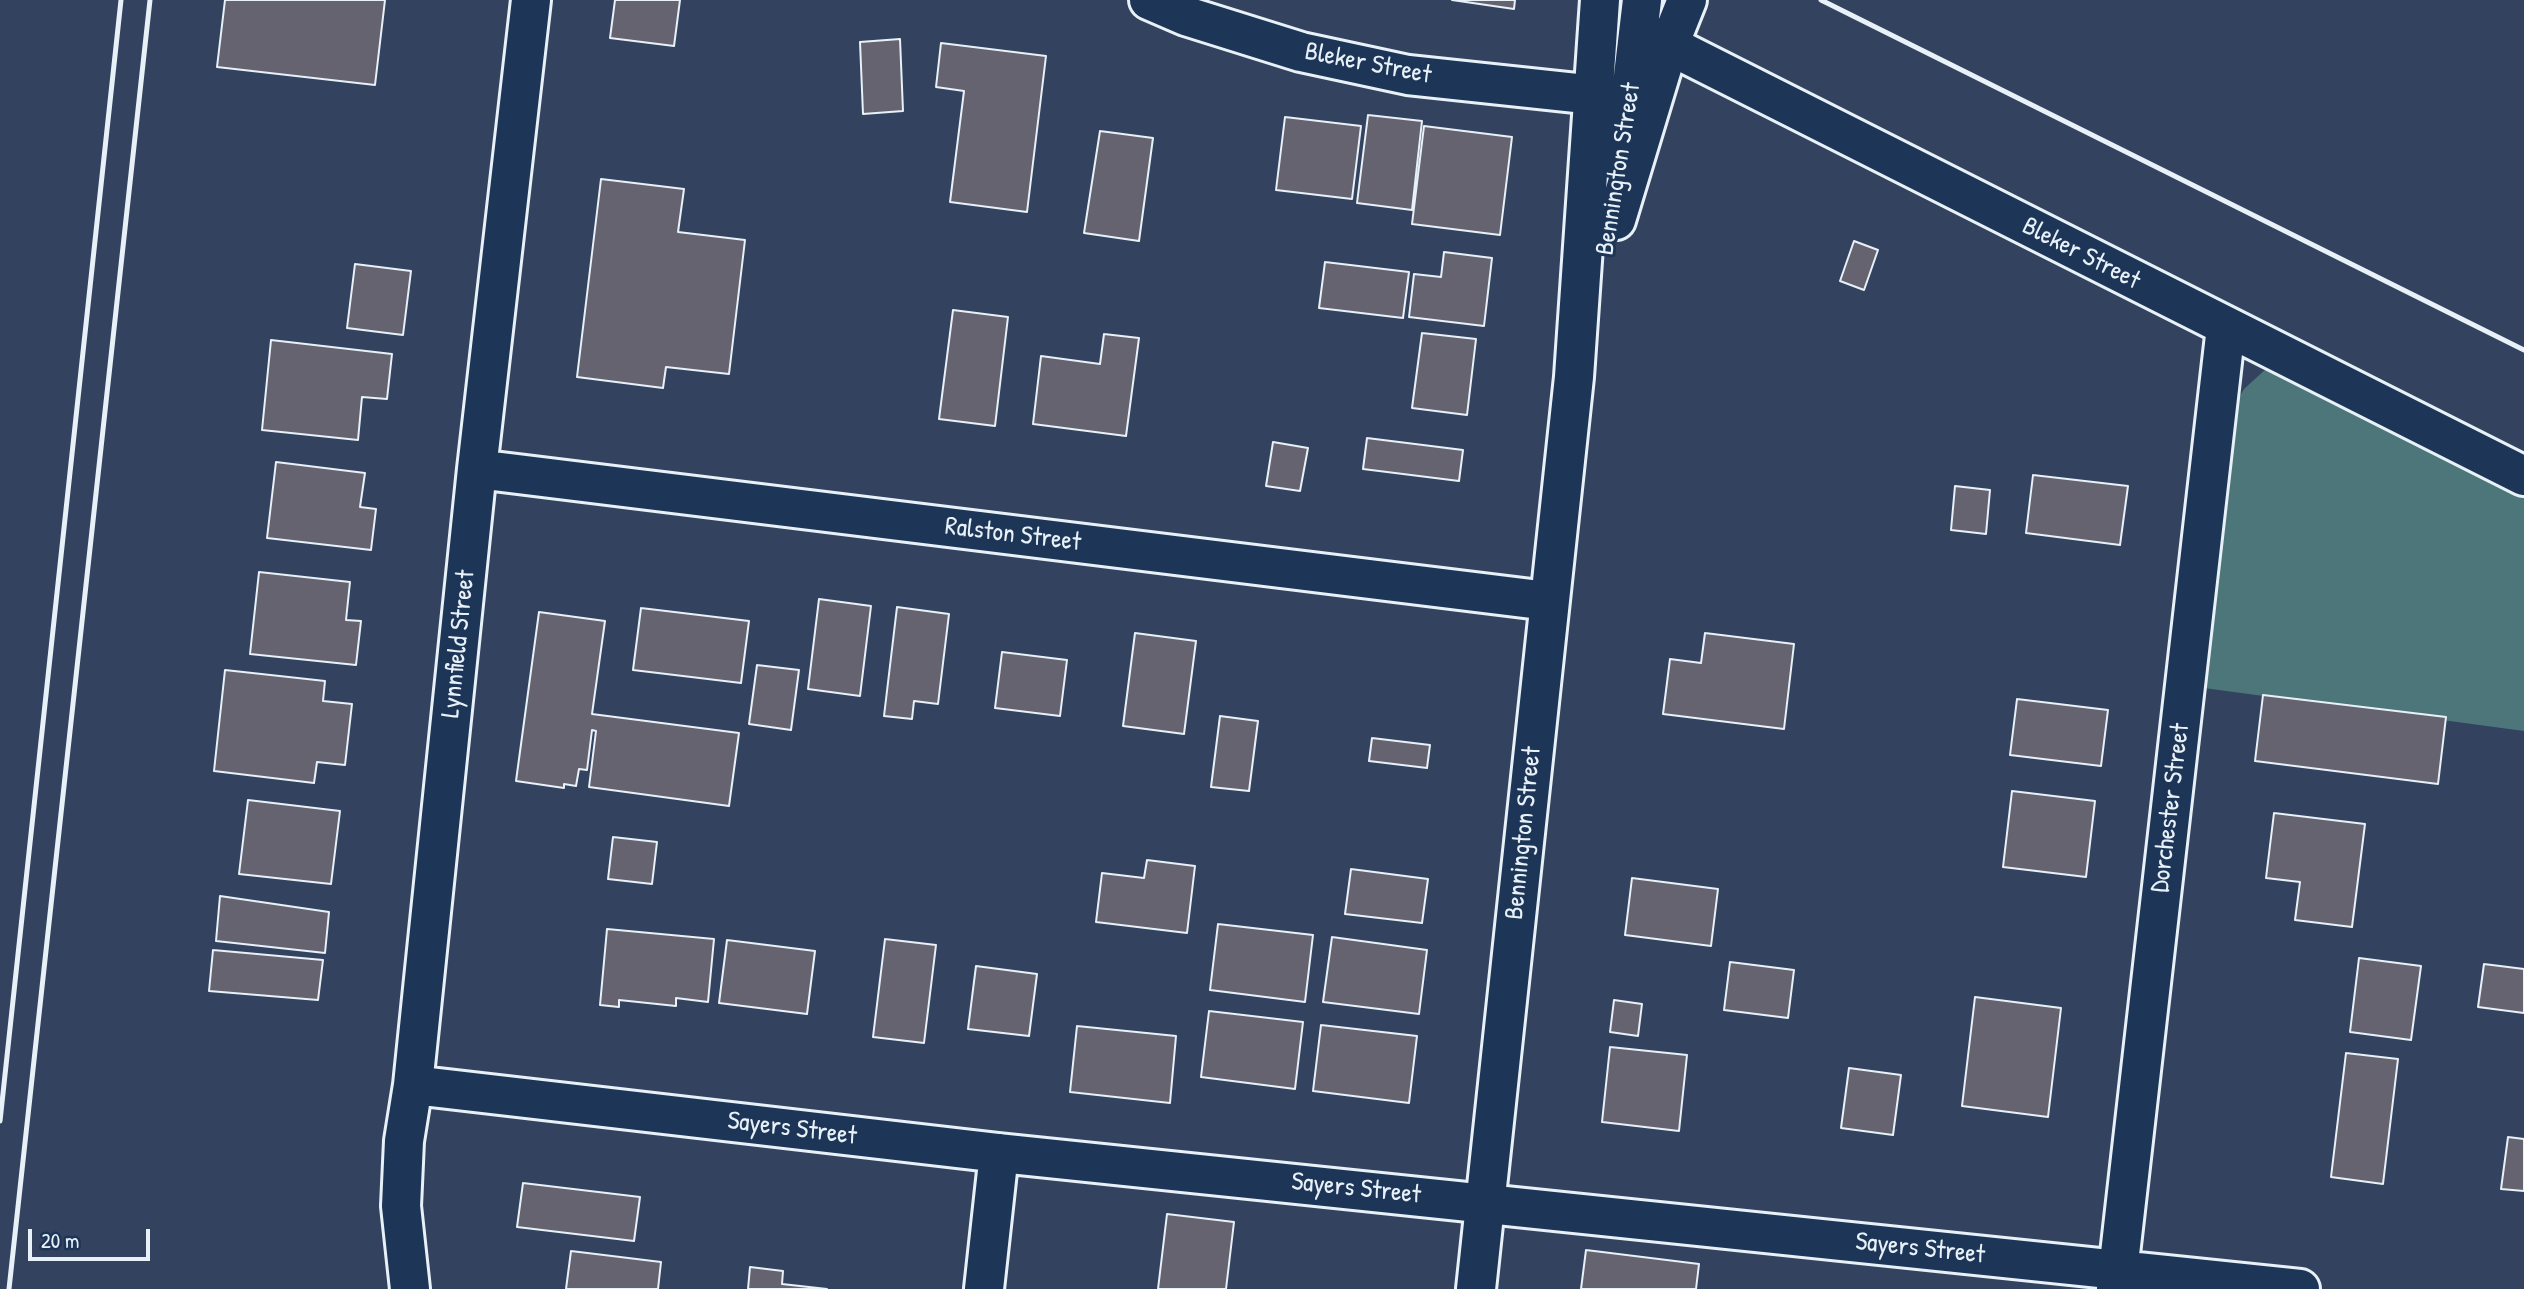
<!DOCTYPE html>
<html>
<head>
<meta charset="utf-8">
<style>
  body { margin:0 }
  #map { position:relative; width:2524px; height:1289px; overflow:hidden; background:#33435f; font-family:"Patrick Hand",sans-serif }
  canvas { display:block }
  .scale { position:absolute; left:28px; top:1229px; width:122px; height:32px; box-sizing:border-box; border:4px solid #e8f1f8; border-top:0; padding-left:9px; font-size:21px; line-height:24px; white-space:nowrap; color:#e8f1f8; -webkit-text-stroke:5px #1d3557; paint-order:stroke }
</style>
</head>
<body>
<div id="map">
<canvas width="2524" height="1289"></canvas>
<div class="scale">20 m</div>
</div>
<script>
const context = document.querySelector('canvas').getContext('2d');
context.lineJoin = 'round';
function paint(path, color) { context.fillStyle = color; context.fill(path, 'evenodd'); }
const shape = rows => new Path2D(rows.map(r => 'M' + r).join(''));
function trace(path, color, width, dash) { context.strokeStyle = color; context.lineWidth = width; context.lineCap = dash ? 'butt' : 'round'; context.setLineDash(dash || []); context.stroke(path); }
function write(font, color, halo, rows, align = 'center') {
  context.font = font + ' "Patrick Hand",sans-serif'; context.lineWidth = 6; context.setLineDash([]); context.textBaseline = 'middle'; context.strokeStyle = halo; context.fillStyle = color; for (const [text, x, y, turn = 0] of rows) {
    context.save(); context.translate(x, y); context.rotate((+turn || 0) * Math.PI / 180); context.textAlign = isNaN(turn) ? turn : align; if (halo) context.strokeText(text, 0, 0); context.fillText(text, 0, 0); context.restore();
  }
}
paint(shape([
  [2267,368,2284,370,2524,490,2524,731,2204,688,2238,399,2244,389]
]), '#4d767a');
const building = shape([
  [225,0,385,0,375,85,217,67,225,0],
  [615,0,680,0,674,46,610,38,615,0],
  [1452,0,1515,0,1514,9,1452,0],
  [900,39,903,111,863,114,860,42,900,39],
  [941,43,1046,56,1027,212,950,202,964,91,936,87,941,43],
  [1368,115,1422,121,1412,210,1357,203,1368,115],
  [1285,117,1361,126,1352,199,1276,190,1285,117],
  [1424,126,1512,137,1500,235,1412,224,1424,126],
  [1100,131,1153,138,1139,241,1084,233,1100,131],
  [601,179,684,189,678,232,745,240,729,374,666,367,663,388,577,377,601,179],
  [1854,241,1878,250,1864,290,1840,281,1854,241],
  [1444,252,1492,258,1484,326,1409,317,1414,274,1441,277,1444,252],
  [1325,262,1409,272,1403,318,1319,308,1325,262],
  [355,264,411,271,403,335,347,328,355,264],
  [953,310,1008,317,995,426,939,419,953,310],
  [1422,333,1476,339,1467,415,1412,408,1422,333],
  [1104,334,1139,338,1126,436,1033,424,1041,356,1100,364,1104,334],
  [271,340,392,354,387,399,362,397,358,440,262,430,271,340],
  [1367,438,1463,450,1459,481,1363,469,1367,438],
  [1273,442,1308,448,1300,491,1266,486,1273,442],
  [276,462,365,473,360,507,376,509,371,550,267,538,276,462],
  [2033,475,2128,486,2120,545,2026,533,2033,475],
  [1955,486,1990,490,1986,534,1951,530,1955,486],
  [259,572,350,582,346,620,361,621,356,665,250,654,259,572],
  [819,599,871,606,860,696,808,689,819,599],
  [897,607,949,614,938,704,914,701,912,719,884,716,897,607],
  [641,608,749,621,741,683,633,670,641,608],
  [539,612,605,621,592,714,739,733,729,806,589,787,596,731,592,730,587,770,579,769,576,786,564,784,564,788,516,781,539,612],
  [1135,633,1196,641,1184,734,1123,726,1135,633],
  [1705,633,1794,644,1784,729,1663,714,1670,659,1701,663,1705,633],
  [1002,652,1067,660,1060,716,995,708,1002,652],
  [757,665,799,670,791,730,749,724,757,665],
  [225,670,325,681,323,701,352,704,345,765,317,762,314,783,214,771,225,670],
  [2263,695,2446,717,2438,784,2255,761,2263,695],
  [2017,699,2108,710,2101,766,2010,755,2017,699],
  [1220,716,1258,721,1249,791,1211,787,1220,716],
  [1372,738,1430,745,1427,768,1369,761,1372,738],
  [2012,791,2095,801,2086,877,2003,867,2012,791],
  [248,800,340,811,331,884,239,874,248,800],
  [2274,813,2365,824,2352,927,2295,920,2300,882,2266,878,2274,813],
  [613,837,657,842,652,884,608,879,613,837],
  [1147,860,1195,866,1187,933,1096,922,1102,873,1144,878,1147,860],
  [1351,869,1428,879,1422,923,1345,914,1351,869],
  [1632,878,1718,889,1711,946,1625,935,1632,878],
  [220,896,329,912,325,953,216,941,220,896],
  [1218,924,1313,935,1305,1002,1210,990,1218,924],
  [607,929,714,939,708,1002,676,998,676,1006,619,1000,619,1007,600,1005,607,929],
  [1332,937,1427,950,1419,1014,1323,1002,1332,937],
  [885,939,936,945,924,1043,873,1037,885,939],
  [727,940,815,951,807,1014,719,1003,727,940],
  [213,950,323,960,318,1000,209,991,213,950],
  [2359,958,2421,966,2411,1040,2350,1032,2359,958],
  [1730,962,1794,970,1788,1018,1724,1010,1730,962],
  [2484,964,2524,969,2524,1013,2478,1007,2484,964],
  [976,966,1037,974,1029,1036,968,1029,976,966],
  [1975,997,2061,1008,2048,1117,1962,1106,1975,997],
  [1614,1000,1642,1004,1638,1036,1610,1032,1614,1000],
  [1209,1011,1303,1022,1295,1089,1201,1077,1209,1011],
  [1321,1025,1417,1036,1409,1103,1313,1091,1321,1025],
  [1077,1026,1176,1036,1170,1103,1070,1092,1077,1026],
  [1610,1047,1687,1055,1679,1131,1602,1122,1610,1047],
  [2346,1053,2398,1059,2383,1184,2331,1177,2346,1053],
  [1849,1068,1901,1075,1893,1135,1841,1128,1849,1068],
  [2508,1137,2524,1139,2524,1191,2501,1189,2508,1137],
  [523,1183,640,1197,634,1241,517,1227,523,1183],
  [1167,1214,1234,1222,1226,1289,1158,1289,1167,1214],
  [1586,1250,1699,1264,1696,1289,1581,1289,1586,1250],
  [571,1251,661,1262,658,1289,566,1289,571,1251],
  [750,1267,783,1271,782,1284,827,1289,748,1289,750,1267]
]);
paint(building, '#666371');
trace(building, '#e8f1f8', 2);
const minor = shape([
  [1149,0,1186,16,1301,52,1408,75,1595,95],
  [1641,31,2524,476],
  [477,469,1548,601],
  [413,1085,999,1153,2300,1289],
  [410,1289,401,1206,404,1141,413,1085,477,469,531,0],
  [984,1289,999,1153],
  [2116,1289,2226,327]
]);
const tertiary = shape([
  [1623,160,1642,0],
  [1476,1289,1574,377,1600,0]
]);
const secondary = shape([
  [1616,220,1669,45,1687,0]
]);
trace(minor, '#e8f1f8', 44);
trace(tertiary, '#e8f1f8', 44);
trace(secondary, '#e8f1f8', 44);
trace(minor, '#1d3557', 38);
trace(tertiary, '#1d3557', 38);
trace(secondary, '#1d3557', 38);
trace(shape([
  [1821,0,2524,350],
  [0,1121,121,0],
  [9,1289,150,0]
]), '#e8f1f8', 5);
write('26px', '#e8f1f8', '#1d3557', [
  ["Bleker Street",1368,64,11],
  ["Bennington Street",1619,169,-81],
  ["Bleker Street",2081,254,27],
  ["Ralston Street",1013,535,7],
  ["Lynnfield Street",459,644,-84],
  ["Dorchester Street",2171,808,-83],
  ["Bennington Street",1524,833,-84],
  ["Sayers Street",792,1129,7],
  ["Sayers Street",1356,1189,6],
  ["Sayers Street",1920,1249,6]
]);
</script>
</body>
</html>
